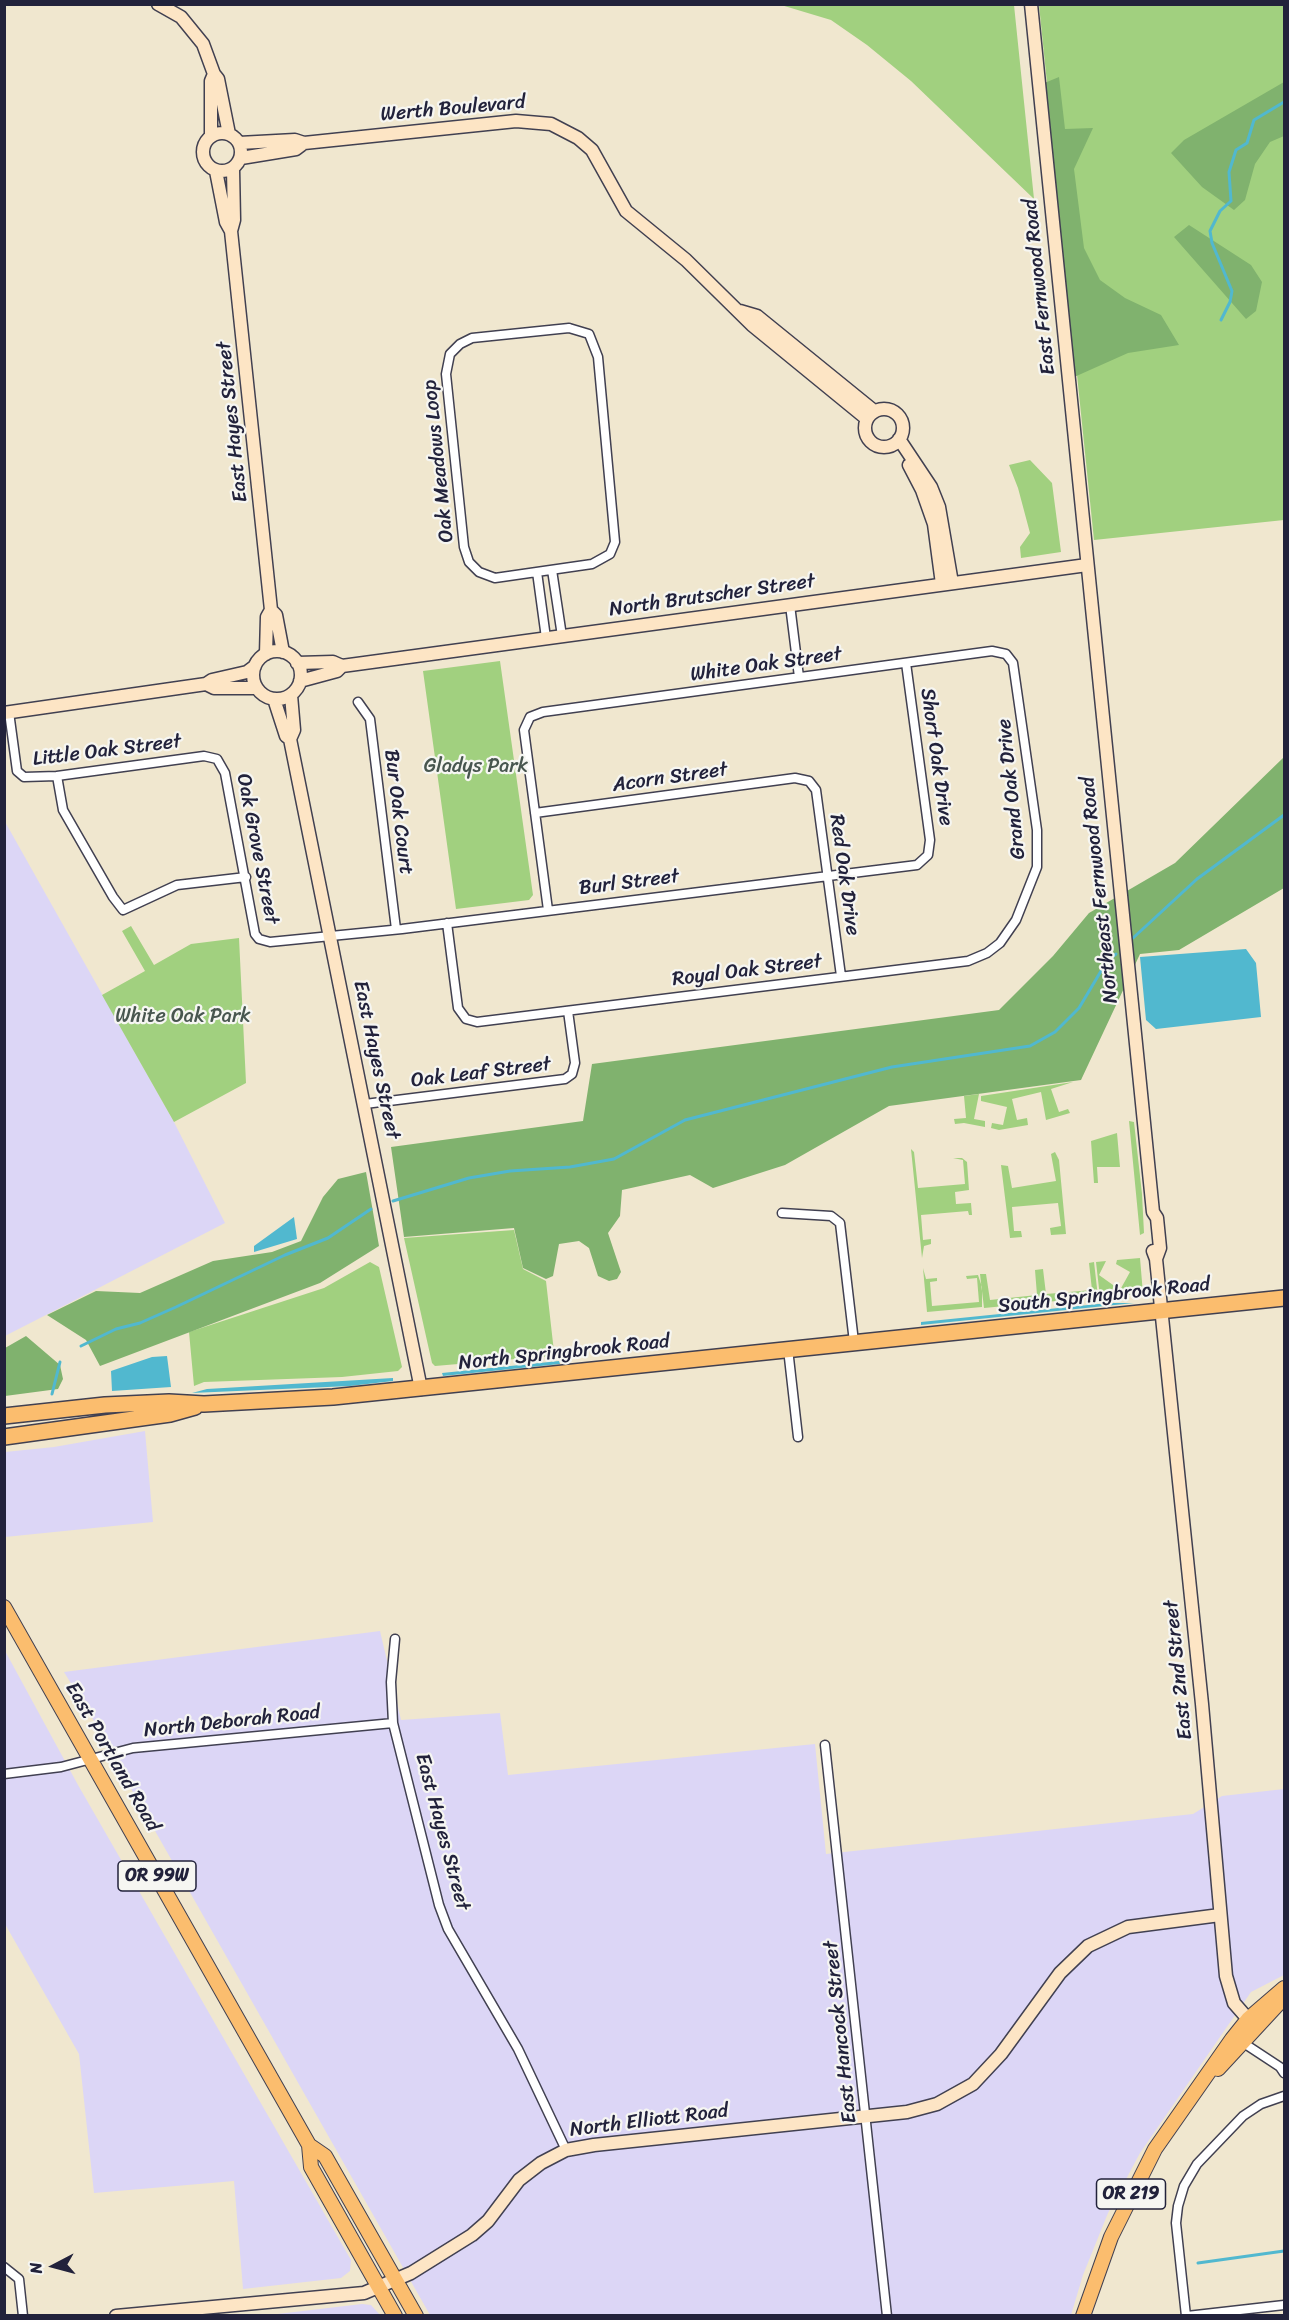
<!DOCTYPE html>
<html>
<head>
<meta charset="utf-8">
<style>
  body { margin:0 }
  #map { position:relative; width:1289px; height:2320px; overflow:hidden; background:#f0e7cf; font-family:Sriracha,sans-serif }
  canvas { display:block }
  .frame { position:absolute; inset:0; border:6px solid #22223b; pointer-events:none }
  .north { position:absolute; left:24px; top:2236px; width:60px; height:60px; -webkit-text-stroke:4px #f6f6f2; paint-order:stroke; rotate:264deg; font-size:16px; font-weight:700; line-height:24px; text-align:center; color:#22223b }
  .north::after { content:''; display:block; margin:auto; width:21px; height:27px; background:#22223b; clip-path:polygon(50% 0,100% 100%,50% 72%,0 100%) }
</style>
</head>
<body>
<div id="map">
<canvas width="1289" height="2320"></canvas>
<div class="frame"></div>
<div class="north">N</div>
</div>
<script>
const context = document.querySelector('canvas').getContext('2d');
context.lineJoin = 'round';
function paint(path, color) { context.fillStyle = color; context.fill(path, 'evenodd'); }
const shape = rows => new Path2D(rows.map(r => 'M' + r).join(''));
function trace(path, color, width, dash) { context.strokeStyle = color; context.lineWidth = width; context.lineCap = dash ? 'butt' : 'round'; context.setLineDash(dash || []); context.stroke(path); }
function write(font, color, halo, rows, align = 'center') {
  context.font = font + ' Sriracha,sans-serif'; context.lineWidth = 4.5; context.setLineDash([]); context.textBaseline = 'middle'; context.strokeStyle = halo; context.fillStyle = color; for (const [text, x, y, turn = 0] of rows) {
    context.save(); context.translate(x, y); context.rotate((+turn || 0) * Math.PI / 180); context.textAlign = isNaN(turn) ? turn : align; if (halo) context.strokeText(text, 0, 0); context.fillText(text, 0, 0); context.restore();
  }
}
paint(shape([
  [4,820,174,1122,225,1223,5,1336],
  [145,1431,153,1522,5,1537,5,1452,54,1447],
  [380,1631,401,1720,500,1713,508,1775,815,1744,826,1854,1193,1814,1222,1796,1284,1789,1284,1975,1251,1992,1140,2153,1108,2213,1083,2275,1071,2315,430,2315,125,1778,102,1734,64,1672],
  [4,1649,78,1785,351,2260,350,2271,341,2278,243,2289,234,2181,94,2193,79,2054,5,1924],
  [362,2304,371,2305,380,2315,269,2315]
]), '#dcd6f6');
paint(shape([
  [781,5,1014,5,1034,199,911,81,867,45,831,20],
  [1039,5,1284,5,1284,520,1094,540],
  [1030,460,1052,483,1061,552,1021,558,1020,547,1030,533,1018,488,1009,465],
  [500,661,533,895,529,900,456,909,423,671],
  [131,926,154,965,191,944,239,938,246,1083,174,1122,102,995,145,971,122,931],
  [1073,1082,1051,1089,1059,1112,1068,1109,1070,1113,1046,1120,1041,1092,1012,1099,1017,1120,1027,1118,1028,1125,999,1130,991,1128,992,1123,1003,1125,1007,1107,981,1101,981,1096],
  [979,1094,974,1119,985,1121,985,1127,964,1123,955,1124,954,1119,966,1118,964,1096],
  [1129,1121,1134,1122,1142,1194,1144,1233,1140,1235],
  [1117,1133,1120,1167,1097,1167,1098,1183,1094,1183,1091,1141],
  [911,1149,914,1152,918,1188,965,1184,963,1160,953,1158,962,1158,967,1162,969,1190,955,1192,956,1204,971,1203,972,1215,969,1215,968,1211,921,1215,923,1240,931,1239,931,1244,924,1246,922,1258],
  [1055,1152,1059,1160,1066,1234,1051,1235,1050,1228,1061,1226,1058,1203,1012,1207,1014,1231,1021,1231,1022,1237,1010,1238,1001,1165,1008,1166,1012,1188,1056,1181,1051,1154],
  [514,1230,523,1269,546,1281,554,1352,551,1356,435,1366,432,1363,404,1238],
  [1140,1258,1143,1294,1100,1297,1096,1262,1106,1261,1099,1275,1120,1290,1130,1272,1116,1264,1117,1260],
  [370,1262,379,1267,402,1367,398,1371,342,1377,204,1382,194,1386,189,1332,324,1288],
  [1094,1262,1098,1297,984,1308,980,1274,986,1274,990,1300,1037,1295,1035,1270,1043,1269,1046,1294,1092,1290,1089,1263],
  [923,1268,926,1279,937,1278,937,1281,930,1282,932,1306,979,1302,977,1278,967,1279,966,1276,978,1275,982,1287,982,1307,927,1312]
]), '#a1d07f');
paint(shape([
  [1059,77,1065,129,1093,128,1074,169,1084,248,1100,280,1125,298,1161,315,1179,345,1128,353,1072,378,1042,84],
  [1284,82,1284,136,1270,142,1255,164,1245,200,1234,210,1202,187,1171,153,1184,140],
  [1189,225,1251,265,1262,282,1256,311,1246,319,1174,237],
  [1284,757,1284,888,1179,950,1140,954,1081,1080,889,1106,785,1165,713,1188,690,1175,622,1190,620,1216,608,1233,621,1272,617,1279,609,1281,598,1276,589,1248,579,1241,559,1244,553,1276,546,1279,523,1268,514,1228,404,1237,391,1147,583,1121,592,1064,999,1010,1053,956,1089,913,1175,863],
  [366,1172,379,1246,320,1283,100,1366,86,1340,47,1315,96,1291,140,1293,213,1261,272,1252,301,1241,323,1197,338,1179],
  [26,1336,60,1365,63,1379,58,1389,5,1396,5,1348]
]), '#80b26e');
paint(shape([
  [1246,949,1256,963,1261,1017,1156,1029,1146,1020,1140,957],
  [294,1217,297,1239,254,1252,254,1246],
  [1108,1303,1134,1303,921,1325,921,1322],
  [167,1356,171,1387,112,1391,111,1371,152,1357],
  [559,1361,560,1364,443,1376,442,1373],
  [393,1378,393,1381,350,1386,192,1393,207,1389]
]), '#51b8cf');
trace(shape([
  [1221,320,1230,302,1232,291,1212,243,1210,231,1220,211,1231,201,1229,172,1236,150,1247,143,1254,120,1284,102],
  [1133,938,1197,879,1284,815],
  [393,1201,469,1178,510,1171,570,1167,614,1159,685,1120,892,1067,1030,1046,1055,1032,1079,1008,1107,961,1116,954],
  [81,1346,116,1329,140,1323,176,1307,285,1255,328,1238,371,1209],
  [52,1394,60,1362],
  [1198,2263,1284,2251]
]), '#51b8cf', 3);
const street = shape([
  [569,328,589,334,598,357,615,542,610,554,592,564,495,578,479,572,469,562,464,547,446,374,450,354,460,344,472,338,569,328],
  [552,570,562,636],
  [537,572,546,638],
  [790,605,799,677],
  [358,702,370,719,396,929],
  [9,712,17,771,24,777,57,776,204,756,217,759,225,773,255,934,259,939,270,942,402,929,917,865,928,855,930,840,906,663],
  [57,776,63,810,113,897,123,910,177,885,246,877],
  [535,813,795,778,809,781,816,790,841,976],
  [447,923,458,1008,466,1019,477,1022,968,961,987,953,1000,943,1016,920,1037,867,1037,830,1013,663,1006,654,992,651,543,712,530,717,524,730,548,910],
  [365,1104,565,1079,572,1074,575,1063,568,1011],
  [782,1213,831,1216,840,1223,854,1342],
  [788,1349,798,1437],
  [395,1639,391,1682,393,1723,439,1905,448,1929,518,2049,566,2150],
  [825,1745,887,2316],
  [4,1774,61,1767,133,1748,393,1723],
  [1242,2042,1280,2067,1284,2073],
  [4,2267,19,2279,23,2316],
  [1186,2316,1176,2223,1178,2206,1184,2186,1197,2164,1243,2116,1261,2104,1284,2096],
  [1187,2316,1284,2305]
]);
const secondary = shape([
  [158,4,181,17,203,44,214,74,218,79,229,134],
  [1031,4,1153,1212,1157,1218,1160,1248,1156,1259],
  '203 152a19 19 0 1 1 38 0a19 19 0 1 1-38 0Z',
  [211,136,211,81,214,74],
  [239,143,295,140,304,143,516,121,551,124,578,138,592,150,626,211,686,260,752,325,867,419],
  [241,158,296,149,304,143],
  [233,169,234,220,231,231,271,610,267,617,266,654],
  [216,171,226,222,231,231],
  [740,311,757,316,874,411],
  '865 428a19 19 0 1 1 38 0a19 19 0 1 1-38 0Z',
  [899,439,931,487,939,507,952,583],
  [909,465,922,490,934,524,942,584],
  [271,610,276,615,283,652],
  '253 675a24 24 0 1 1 48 0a24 24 0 1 1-48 0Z',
  [297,663,333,662,342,666],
  [300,681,337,671,342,666,1087,565],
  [206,684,214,688,257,688],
  [274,699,286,736,290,739,421,1389],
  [4,713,206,684,212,680,247,672,255,666],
  [290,739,294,730,291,695],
  [1153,1251,1156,1259,1202,1704,1226,1976,1234,2003,1248,2019],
  [116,2316,364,2293,411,2273,472,2235,488,2221,519,2180,541,2163,566,2150,594,2145,907,2112,937,2104,973,2084,1001,2054,1060,1973,1088,1946,1128,1927,1220,1915]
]);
const primary = shape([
  [4,1607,309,2145,325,2156,416,2316],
  [1218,2069,1280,2002],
  [309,2145,311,2167,395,2316],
  [1083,2316,1111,2237,1155,2149,1232,2039,1248,2019,1284,1988]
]);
const highway = shape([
  [4,1416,105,1405,169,1402,204,1404,333,1397,1284,1298],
  [4,1437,170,1414,195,1407]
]);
trace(street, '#414051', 11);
trace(secondary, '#414051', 15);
trace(primary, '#414051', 16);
trace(highway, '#414051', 18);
trace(street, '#fff', 8);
trace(secondary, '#fde5c5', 12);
trace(primary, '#fbbd6e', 14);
trace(highway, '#fbbd6e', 15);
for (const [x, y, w] of [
  [157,1876,78],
  [1131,2194,69]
]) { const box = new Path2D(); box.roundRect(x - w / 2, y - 15, w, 30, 4.5); context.fillStyle = '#f6f6f2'; context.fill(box); trace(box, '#22223b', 1.5); }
write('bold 18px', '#22223b', null, [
  ["OR 99W",157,1876],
  ["OR 219",1131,2194]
]);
write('20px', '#22223b', '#f6f6f2', [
  ["Werth Boulevard",453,109,-5],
  ["East Fernwood Road",1040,287,-96],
  ["East Hayes Street",233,422,-96],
  ["Oak Meadows Loop",439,461,-96],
  ["North Brutscher Street",712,596,-8],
  ["White Oak Street",766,665,-8],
  ["Little Oak Street",107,751,-7],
  ["Short Oak Drive",936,757,82],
  ["Acorn Street",670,778,-8],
  ["Grand Oak Drive",1012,789,-96],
  ["Bur Oak Court",398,812,83],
  ["Oak Grove Street",257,849,79],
  ["Red Oak Drive",844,875,82],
  ["Burl Street",629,883,-7],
  ["Northeast Fernwood Road",1100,890,-96],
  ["Royal Oak Street",747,971,-7],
  ["East Hayes Street",376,1060,78],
  ["Oak Leaf Street",481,1073,-7],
  ["South Springbrook Road",1104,1296,-6],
  ["North Springbrook Road",564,1353,-6],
  ["East 2nd Street",1179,1670,-96],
  ["North Deborah Road",232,1722,-6],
  ["East Portland Road",112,1757,60],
  ["East Hayes Street",442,1832,75],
  ["East Hancock Street",841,2032,-96],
  ["North Elliott Road",649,2121,-7]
]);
write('20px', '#48564f', '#f6f6f2', [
  ["Gladys Park",476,767],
  ["White Oak Park",183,1017]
]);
</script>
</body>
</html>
